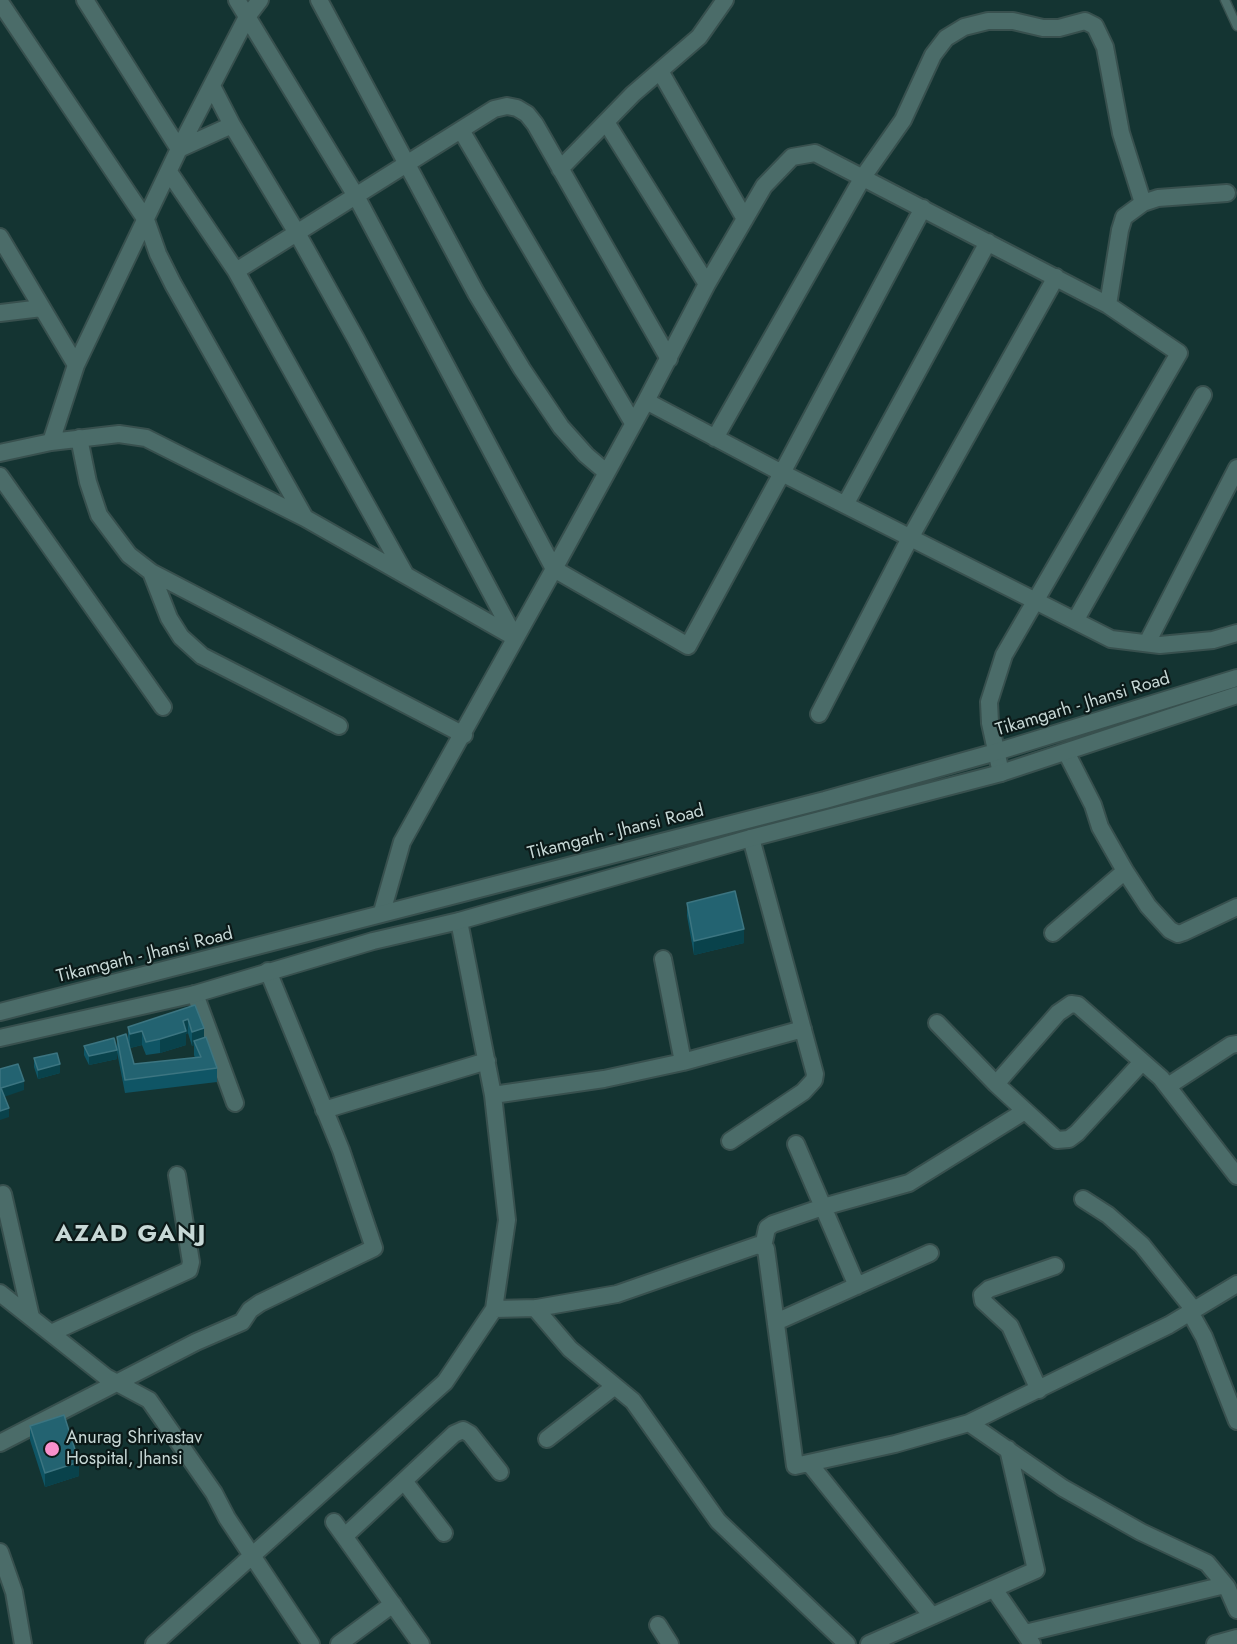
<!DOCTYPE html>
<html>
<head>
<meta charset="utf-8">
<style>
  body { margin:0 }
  canvas { display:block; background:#143432 }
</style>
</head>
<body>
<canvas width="1237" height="1644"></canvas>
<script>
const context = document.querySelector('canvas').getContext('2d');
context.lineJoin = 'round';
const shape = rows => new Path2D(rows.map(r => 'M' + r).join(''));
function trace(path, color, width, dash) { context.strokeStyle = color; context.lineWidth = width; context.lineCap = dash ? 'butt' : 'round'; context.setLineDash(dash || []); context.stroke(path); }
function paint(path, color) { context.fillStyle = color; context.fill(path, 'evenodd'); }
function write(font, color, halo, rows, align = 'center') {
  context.font = font + ' Jost,sans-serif'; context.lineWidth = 4.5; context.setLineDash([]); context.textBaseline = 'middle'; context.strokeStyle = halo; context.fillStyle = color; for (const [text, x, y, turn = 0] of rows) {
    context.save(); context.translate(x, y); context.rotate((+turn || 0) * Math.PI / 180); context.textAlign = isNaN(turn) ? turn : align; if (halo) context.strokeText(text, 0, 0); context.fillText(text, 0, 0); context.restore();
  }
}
const service = shape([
  [1225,0,1237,26]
]);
const minor = shape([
  [85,0,179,149,232,125,297,233,356,339,515,638],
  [237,0,356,196,554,569],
  [319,0,476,293,522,369,561,427,586,455,606,472],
  [0,2,146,220,158,254,173,284,305,518],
  [660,71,745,219],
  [213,88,232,125],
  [606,122,707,284],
  [461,130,633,423],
  [560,169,633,94,699,37,725,0],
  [169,172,236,271,405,574],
  [923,208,782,473,1111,639,1160,645,1213,640,1237,633],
  [0,237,76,365],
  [236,271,494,109,507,106,517,108,527,114,535,124,669,359],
  [1108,305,1120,230,1124,217,1143,203,1158,198,1227,193],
  [0,313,42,308],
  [646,401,707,284,764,186,792,157,815,153,1108,305,1179,353,1004,655,989,702,990,723,1001,773],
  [79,438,88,482,99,515,129,555,151,572,464,735],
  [715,438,863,177,903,120,933,55,946,38,964,27,988,21,1013,21,1043,28,1059,28,1085,21,1095,26,1105,47,1121,133,1143,203],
  [51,442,76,365,179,149,247,17,260,0],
  [0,453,51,442,119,434,146,438,305,518,514,637],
  [0,476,163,707],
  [845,505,988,242],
  [151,572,169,618,181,637,202,656,339,726],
  [1075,621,1203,395],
  [1147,643,1237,468],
  [819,714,910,538,1056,277],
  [1066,752,1093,805,1100,827,1125,871,1148,906,1170,930,1178,934,1184,932,1237,907],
  [382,912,402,842,554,569,688,646,782,473,646,401,554,569],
  [1053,933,1125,871],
  [663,959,683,1062],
  [195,994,235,1103],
  [937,1023,996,1084,1057,1140,1069,1139,1077,1133,1142,1062],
  [996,1084,1058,1013,1071,1004,1078,1005,1161,1078,1237,1176],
  [1168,1086,1231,1045,1237,1044],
  [493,1095,604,1079,683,1062,803,1029],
  [324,1110,487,1061],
  [730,1141,803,1092,814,1080,815,1074,751,838],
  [796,1144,857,1286],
  [3,1194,31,1317],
  [1083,1199,1108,1215,1142,1245,1194,1310],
  [763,1247,767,1228,773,1224,823,1207,909,1183,1025,1111],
  [0,1293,106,1377,149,1400,214,1493,227,1518,311,1644],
  [535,1308,570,1349,633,1401,718,1521,847,1644],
  [494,1309,537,1308,617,1294,758,1245,766,1249,795,1466,895,1444,969,1423,1169,1325,1237,1284],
  [1190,1312,1204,1337,1237,1421],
  [776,1322,930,1253],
  [51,1333,189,1270,191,1262,177,1175],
  [1039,1390,1010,1326,983,1301,982,1295,989,1289,1055,1266],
  [969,1423,1063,1488,1141,1532,1207,1563,1227,1587,1237,1610],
  [547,1439,615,1386],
  [0,1443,196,1342,242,1322,250,1310,260,1303,374,1248,341,1150,268,971],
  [809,1463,932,1616],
  [404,1481,444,1533],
  [334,1522,421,1644],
  [346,1535,454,1434,463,1430,470,1434,500,1472],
  [0,1552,14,1592,23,1644],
  [994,1589,1032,1644],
  [658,1625,670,1644],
  [1025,1633,1225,1585],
  [154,1644,445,1382,494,1309,507,1220,493,1095,459,921],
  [339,1644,393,1604],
  [869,1644,1036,1570,1008,1449],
  [1215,1644,1237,1638]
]);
const tertiary = shape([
  [0,1012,825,800,996,752,1237,678],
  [0,1038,195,994,373,941,459,921,751,838,1001,773,1237,695]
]);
trace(service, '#38504e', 11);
trace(minor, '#38504e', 20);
trace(tertiary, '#38504e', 20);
trace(service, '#4b6c69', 8);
trace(minor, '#4b6c69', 16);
trace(tertiary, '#4b6c69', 16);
paint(shape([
  [687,903,744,943,694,955,687,916],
  [195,1005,204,1038,217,1068,217,1082,125,1093,117,1052,117,1059,89,1065,84,1055,84,1046,117,1048,117,1037,134,1064,195,1058,194,1055,194,1045,192,1046,188,1033,186,1034,186,1045,160,1053,146,1055,142,1045,130,1048,128,1041,128,1027],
  [34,1058,60,1073,38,1079,34,1067],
  [30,1426,79,1476,45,1487,30,1440]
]), '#0f5565');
paint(shape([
  [744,929,744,943,694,955,694,941],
  [188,1019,188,1033,186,1034,186,1045,160,1053,160,1039,183,1021],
  [204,1028,204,1042,194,1041,194,1045,192,1046,192,1032],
  [142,1031,142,1045,130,1048,130,1034],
  [117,1050,117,1059,89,1065,89,1056],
  [60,1064,60,1073,38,1079,38,1070],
  [24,1081,24,1090,1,1098,1,1088],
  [9,1108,9,1117,0,1120,0,1111],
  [79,1462,79,1476,45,1487,45,1473]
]), '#09424b');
const building = shape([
  [735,891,744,929,694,941,687,903,735,891],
  [195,1005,204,1028,192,1032,188,1019,183,1021,186,1031,160,1039,146,1042,142,1031,130,1034,128,1027,195,1005],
  [126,1034,134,1064,201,1057,194,1041,206,1037,217,1068,125,1080,117,1037,126,1034],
  [114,1038,117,1050,89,1056,84,1046,114,1038],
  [57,1053,60,1064,38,1070,34,1058,57,1053],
  [18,1064,24,1081,1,1088,9,1108,0,1111,0,1069,18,1064],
  [64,1415,79,1462,45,1473,30,1426,64,1415]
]);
paint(building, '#236371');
trace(building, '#3c7581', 1.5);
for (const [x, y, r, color] of [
  [52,1449,8,"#f890cc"]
]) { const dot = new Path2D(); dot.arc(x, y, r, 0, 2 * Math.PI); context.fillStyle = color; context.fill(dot); trace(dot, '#0b1918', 2); }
write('18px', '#c7d8d6', '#0b1918', [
  ["Tikamgarh - Jhansi Road",1083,705,-17],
  ["Tikamgarh - Jhansi Road",616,833,-14],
  ["Tikamgarh - Jhansi Road",145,956,-14]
]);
write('18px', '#c7d8d6', '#0b1918', [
  ["Anurag Shrivastav",66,1439],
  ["Hospital, Jhansi",66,1460]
], 'left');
context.letterSpacing = '1.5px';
write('bold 24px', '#c7d8d6', '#0b1918', [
  ["AZAD GANJ",131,1235]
]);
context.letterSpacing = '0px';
</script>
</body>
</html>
